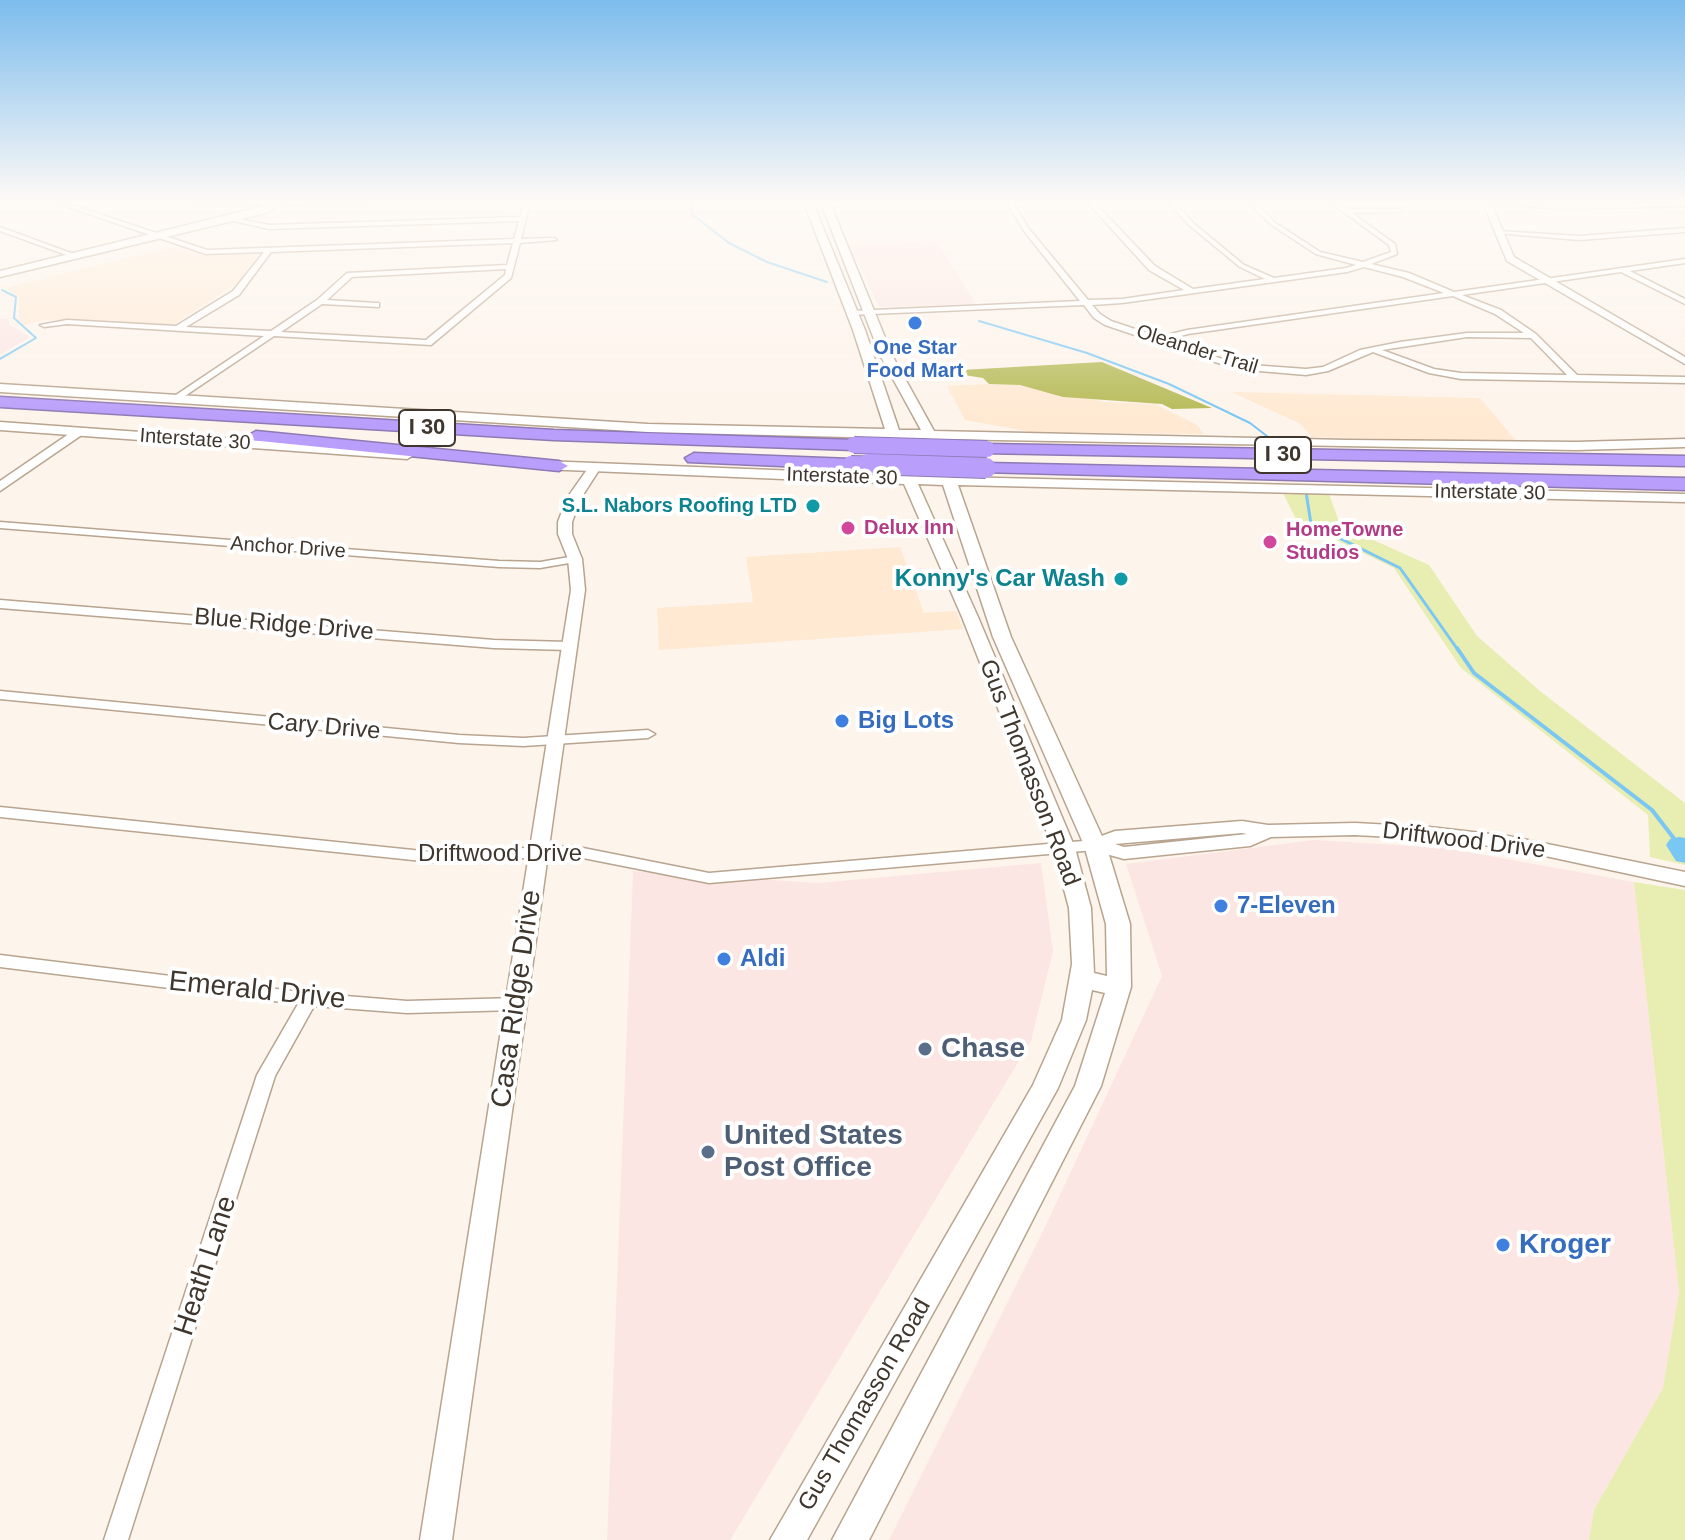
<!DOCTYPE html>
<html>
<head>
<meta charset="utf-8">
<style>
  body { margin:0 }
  canvas { display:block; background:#fdf4eb }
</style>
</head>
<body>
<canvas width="1685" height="1540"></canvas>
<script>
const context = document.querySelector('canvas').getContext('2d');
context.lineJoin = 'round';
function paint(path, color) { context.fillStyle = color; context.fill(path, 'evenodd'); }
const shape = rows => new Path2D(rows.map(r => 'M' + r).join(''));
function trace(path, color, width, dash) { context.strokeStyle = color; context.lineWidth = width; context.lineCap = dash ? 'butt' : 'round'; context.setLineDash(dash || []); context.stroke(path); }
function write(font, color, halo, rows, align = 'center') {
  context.font = font + ' Arial,sans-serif'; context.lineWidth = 8; context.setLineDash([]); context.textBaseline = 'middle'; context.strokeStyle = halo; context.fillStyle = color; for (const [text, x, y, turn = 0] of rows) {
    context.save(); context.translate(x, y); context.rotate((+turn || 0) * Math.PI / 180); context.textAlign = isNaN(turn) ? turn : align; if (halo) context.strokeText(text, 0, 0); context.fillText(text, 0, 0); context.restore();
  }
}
paint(shape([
  [936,241,976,304,879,307,850,245],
  [0,319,8,319,9,324,29,337,0,355],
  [1314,840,1445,848,1634,882,1679,1292,1663,1388,1594,1510,1589,1540,889,1540,1047,1223,1162,976,1126,864],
  [1041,863,1053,951,1031,1041,730,1540,607,1540,633,871,818,883]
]), '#fce6e3');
paint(shape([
  [173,247,204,255,258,254,238,283,171,326,45,320,23,325,19,319,19,297,5,288],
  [989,384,1020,385,1105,402,1155,404,1197,425,1204,434,1031,432,965,420,947,386],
  [1231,392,1480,398,1517,442,1312,437,1299,423],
  [900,547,924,613,956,611,963,629,659,650,657,608,753,602,746,557]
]), '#ffe9d2');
paint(shape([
  [1281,489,1328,491,1340,525,1429,565,1477,636,1540,691,1685,803,1685,865,1650,857,1648,815,1461,668,1394,568,1297,521],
  [1634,882,1685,890,1685,1540,1589,1540,1594,1510,1663,1388,1679,1292]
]), '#e8edb2');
paint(shape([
  [1102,362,1212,408,1172,409,1162,404,1063,397,1020,385,989,384,983,378,964,375,962,370]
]), '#b6ba56');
trace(shape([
  [692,203,692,214,729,243,767,262,827,282],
  [979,321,1087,353,1169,384,1250,423,1272,440],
  [0,359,36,338,14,318,16,297,2,290]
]), '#7ac7f4', 2);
trace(shape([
  [1306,492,1311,524,1400,568,1458,650]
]), '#7ac7f4', 3);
trace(shape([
  [1457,648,1474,673,1652,810,1679,845]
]), '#7ac7f4', 4);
paint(shape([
  [1679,837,1685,838,1685,863,1676,861,1666,845,1670,839,1679,837]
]), '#7ac7f4');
const minor = shape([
  [56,203,66,203,207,250,514,239,519,221,269,229,225,219,228,217,269,225,520,217,524,203,530,203,521,239,554,238,557,240,520,243,511,278,431,345,274,336,176,402,172,399,173,397,264,336,67,324,44,327,40,325,67,320,176,326,233,291,264,252,206,254,56,203],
  [513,243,507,265,347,273,317,300,271,331,186,327,239,295,271,252,513,243],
  [506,269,505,275,426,340,281,332,322,304,379,307,379,303,376,303,327,300,352,277,506,269],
  [1007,203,1013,203,1029,229,1088,300,1122,299,1184,290,1149,270,1088,203,1095,203,1155,266,1193,289,1265,279,1240,267,1189,225,1169,203,1176,203,1193,223,1244,265,1274,278,1346,268,1356,265,1316,254,1270,224,1249,203,1256,203,1274,222,1320,252,1363,262,1391,252,1389,245,1331,203,1338,203,1347,209,1403,209,1401,212,1352,213,1395,244,1397,254,1371,264,1409,273,1454,292,1685,259,1685,263,1630,271,1685,299,1685,304,1621,272,1462,295,1501,310,1536,334,1577,375,1685,377,1685,383,1461,379,1429,373,1373,352,1328,371,1306,375,1236,369,1105,325,1094,318,1084,305,848,315,847,313,851,311,1080,301,1024,231,1007,203],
  [1364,267,1403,277,1444,293,1187,330,1159,337,1111,321,1100,314,1092,305,1122,303,1347,272,1364,267],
  [1453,296,1495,314,1524,333,1467,333,1400,342,1360,350,1323,367,1306,369,1237,364,1167,340,1188,334,1453,296],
  [1467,337,1531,338,1567,375,1461,373,1434,369,1382,350,1467,337],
  [1484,203,1562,205,1685,203,1685,206,1562,209,1484,203],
  [0,227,76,255,77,256,72,257,0,231,0,227],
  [1685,228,1685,232,1579,240,1496,233,1499,231,1579,236,1685,228],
  [0,522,499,561,540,562,575,556,581,559,575,562,540,568,499,567,0,528,0,522],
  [0,600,494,640,568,642,574,646,568,650,494,648,0,608,0,600],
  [0,691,459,735,523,738,648,730,655,734,648,738,523,746,459,743,0,699,0,691],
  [0,807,432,852,573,846,709,873,1095,840,1103,845,1095,850,709,883,573,856,432,862,0,817,0,807],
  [0,955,309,993,407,1001,516,998,522,999,525,1004,522,1009,516,1010,407,1013,314,1006,275,1076,128,1540,104,1540,257,1075,298,1004,0,967,0,955]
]);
const tertiary = shape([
  [189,203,374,203,280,205,266,213,0,277,0,271,268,205,189,203],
  [1483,203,1491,203,1514,257,1685,357,1685,364,1507,261,1483,203],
  [76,429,86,432,0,491,0,481,76,429],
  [591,464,601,467,581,498,572,522,572,534,582,559,585,590,452,1540,420,1540,571,590,568,559,558,534,558,522,567,498,591,464],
  [1242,821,1268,825,1355,823,1429,827,1508,836,1685,872,1685,886,1508,848,1429,839,1355,835,1271,837,1250,846,1124,859,1088,849,1085,845,1088,841,1115,831,1242,821],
  [1242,833,1247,834,1124,847,1115,844,1242,833]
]);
const secondary = shape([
  [804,203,813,203,865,330,899,430,921,430,881,357,821,203,830,203,893,357,934,431,1347,440,1576,442,1685,439,1685,447,1576,450,939,439,941,442,934,446,925,438,902,438,915,476,940,476,939,472,946,468,951,469,955,477,1685,494,1685,502,958,485,1011,637,1106,845,1130,924,1131,987,1101,1086,869,1540,832,1540,1075,1086,1105,993,1092,990,1086,1020,1058,1088,807,1540,770,1540,1033,1085,1062,1020,1072,964,1069,908,1053,848,962,617,904,484,543,469,536,465,543,461,900,475,888,438,648,432,0,392,0,384,648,424,885,429,853,330,804,203],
  [918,484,943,485,993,637,1084,845,1106,924,1107,976,1094,973,1091,908,1075,848,978,617,918,484],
  [0,422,407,451,414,455,407,459,0,430,0,422]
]);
const motorway = shape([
  [0,397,554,430,854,440,863,445,854,450,554,440,0,407,0,397],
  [256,431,559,461,568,466,559,471,250,440,247,436,256,431],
  [987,444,1685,456,1685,466,981,453,978,449,987,444],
  [694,453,851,459,860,464,851,469,688,462,685,458,694,453],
  [986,463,1685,478,1685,490,980,472,977,468,986,463]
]);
trace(minor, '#b8a48f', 3);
trace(tertiary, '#b8a48f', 3);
trace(secondary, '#b8a48f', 3);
trace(motorway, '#8f7ab3', 3);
paint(minor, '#fff');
paint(tertiary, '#fff');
paint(secondary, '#fff');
paint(motorway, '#ba9efb');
const motorwayBridgeFar1 = shape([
  [854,445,987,449],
  [851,464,935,466]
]);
const motorwayBridge = shape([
  [868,464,986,468]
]);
trace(motorwayBridgeFar1, '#8f7ab3', 18, []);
trace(motorwayBridge, '#8f7ab3', 22, []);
trace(motorwayBridgeFar1, '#ba9efb', 16);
trace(motorwayBridge, '#ba9efb', 20);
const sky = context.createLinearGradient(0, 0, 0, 419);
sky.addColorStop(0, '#7cbced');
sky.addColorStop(0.48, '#fefaf6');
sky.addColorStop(1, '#fefaf600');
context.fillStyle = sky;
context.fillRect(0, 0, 1685, 419);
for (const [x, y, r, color] of [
  [915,323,8,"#3f7fe0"],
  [813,506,8,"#0f9aa8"],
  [848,528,8,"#d1479c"],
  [1270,542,8,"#d1479c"],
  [1121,579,8,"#0f9aa8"],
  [842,721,8,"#3f7fe0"],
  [1221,906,8,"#3f7fe0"],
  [724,959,8,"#3f7fe0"],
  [925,1049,8,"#5c6f8a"],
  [708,1152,8,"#5c6f8a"],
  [1503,1245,8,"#3f7fe0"]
]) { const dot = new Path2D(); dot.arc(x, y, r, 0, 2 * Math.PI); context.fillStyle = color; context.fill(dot); trace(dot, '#fff', 3); }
write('bold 20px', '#366cbe', '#fff', [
  ["One Star",915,348],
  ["Food Mart",915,371]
]);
write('20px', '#3f362e', '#fff', [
  ["Oleander Trail",1197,350,17],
  ["Interstate 30",195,440,4],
  ["Interstate 30",842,477,2],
  ["Interstate 30",1490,493,1],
  ["Anchor Drive",288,548,4]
]);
write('bold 20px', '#0d838f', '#fff', [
  ["S.L. Nabors Roofing LTD",797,506]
], 'right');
write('bold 20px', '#b23c85', '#fff', [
  ["Delux Inn",864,528],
  ["HomeTowne",1286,530],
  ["Studios",1286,553]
], 'left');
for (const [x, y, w] of [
  [427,428,56],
  [1283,455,56]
]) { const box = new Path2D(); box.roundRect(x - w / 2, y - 18, w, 36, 6); context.fillStyle = '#fff'; context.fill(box); trace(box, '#3f362e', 2); }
write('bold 22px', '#3f362e', null, [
  ["I 30",427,428],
  ["I 30",1283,455]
]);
write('bold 24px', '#0d838f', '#fff', [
  ["Konny's Car Wash",1105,579]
], 'right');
write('24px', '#3f362e', '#fff', [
  ["Blue Ridge Drive",284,625,5],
  ["Cary Drive",324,727,5],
  ["Gus Thomasson Road",1029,773,69],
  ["Driftwood Drive",1464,841,7],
  ["Driftwood Drive",500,854],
  ["Gus Thomasson Road",865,1405,-60]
]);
write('bold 24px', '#366cbe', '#fff', [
  ["Big Lots",858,721],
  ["7-Eleven",1237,906],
  ["Aldi",740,959]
], 'left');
write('28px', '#3f362e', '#fff', [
  ["Emerald Drive",257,991,6],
  ["Casa Ridge Drive",517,999,-82],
  ["Heath Lane",206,1266,-72]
]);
write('bold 28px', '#4e5e75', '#fff', [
  ["Chase",941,1049],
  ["United States",724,1136],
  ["Post Office",724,1168]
], 'left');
write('bold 28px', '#366cbe', '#fff', [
  ["Kroger",1519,1245]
], 'left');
</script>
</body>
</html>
